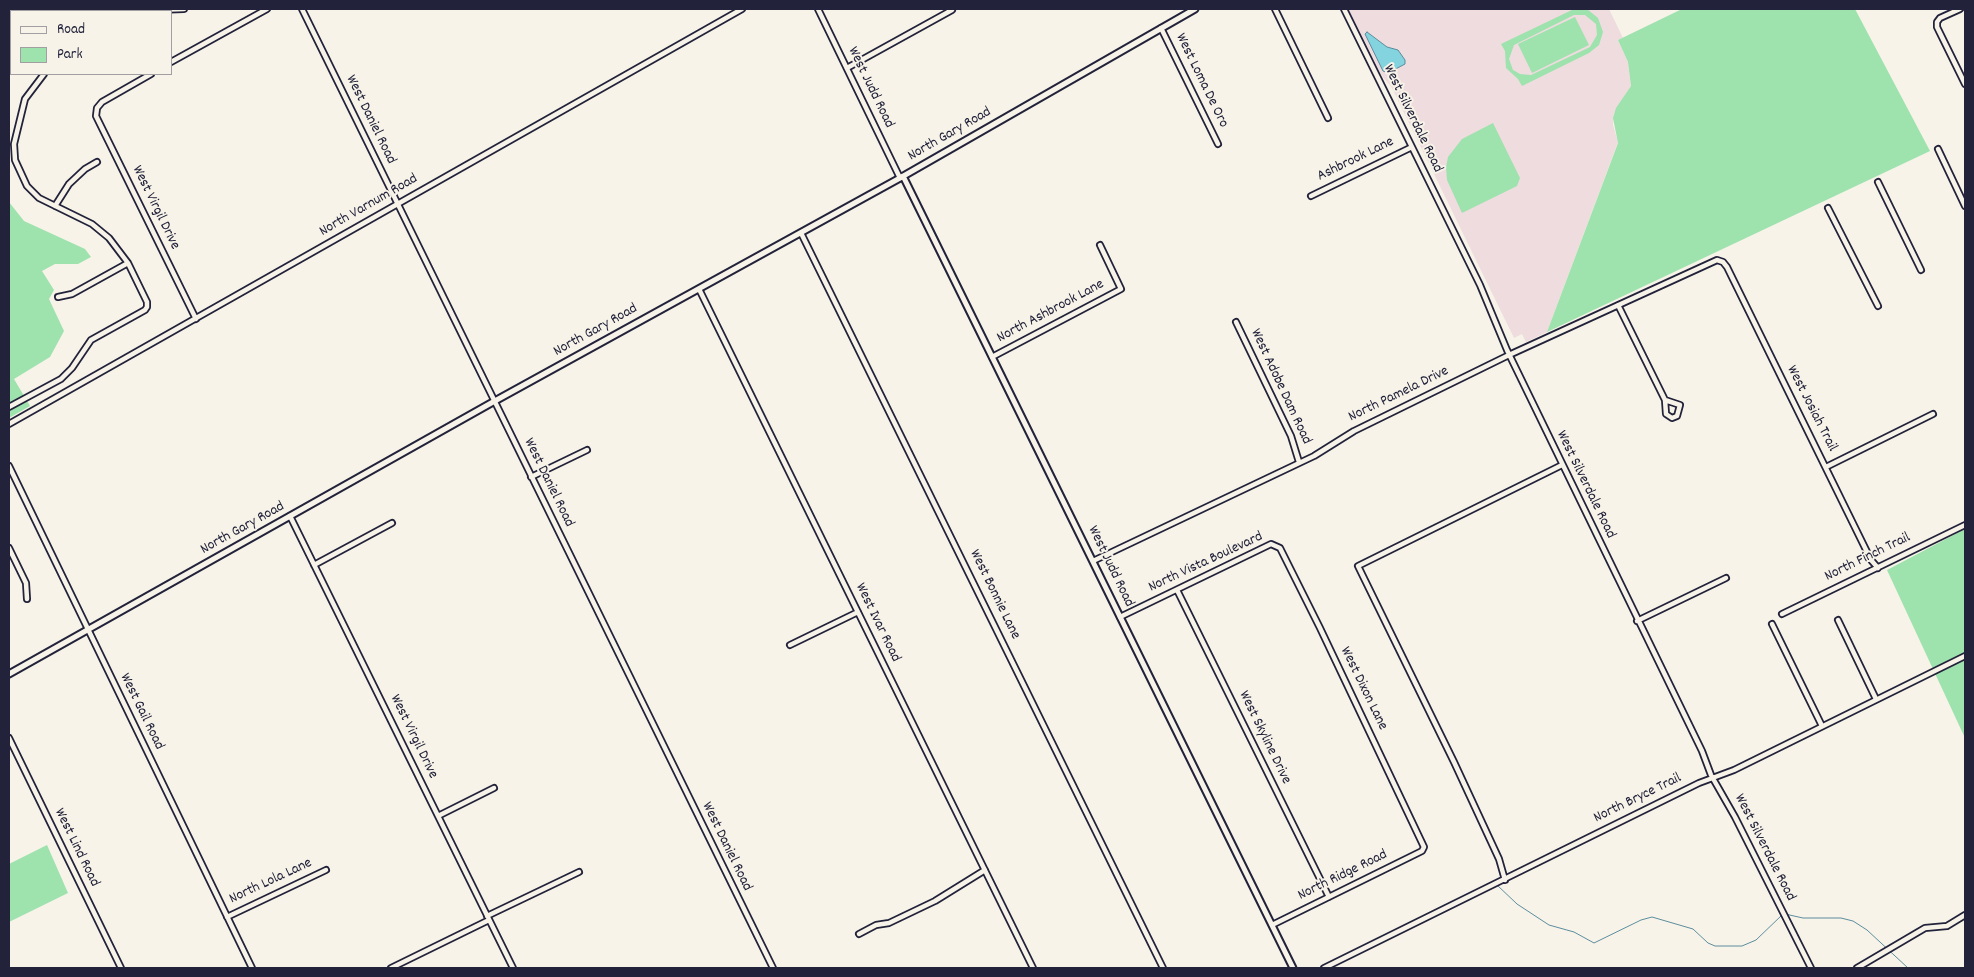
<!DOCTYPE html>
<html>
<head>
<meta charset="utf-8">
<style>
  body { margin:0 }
  #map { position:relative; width:1974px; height:977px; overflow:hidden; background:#f7f3e8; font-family:Dekko,sans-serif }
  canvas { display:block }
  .frame { position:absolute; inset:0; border:10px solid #22223b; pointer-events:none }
  .legend { position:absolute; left:10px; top:10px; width:162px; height:65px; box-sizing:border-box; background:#f7f3e8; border:1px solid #a29fa3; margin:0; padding:6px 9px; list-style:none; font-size:15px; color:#22223b }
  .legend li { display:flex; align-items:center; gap:10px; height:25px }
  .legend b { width:25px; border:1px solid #a29fa3 }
</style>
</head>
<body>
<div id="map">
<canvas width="1974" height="977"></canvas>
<div class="frame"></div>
<ul class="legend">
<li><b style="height:6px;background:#f7f3e8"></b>Road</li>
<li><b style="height:14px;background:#9ee2ad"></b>Park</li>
</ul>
</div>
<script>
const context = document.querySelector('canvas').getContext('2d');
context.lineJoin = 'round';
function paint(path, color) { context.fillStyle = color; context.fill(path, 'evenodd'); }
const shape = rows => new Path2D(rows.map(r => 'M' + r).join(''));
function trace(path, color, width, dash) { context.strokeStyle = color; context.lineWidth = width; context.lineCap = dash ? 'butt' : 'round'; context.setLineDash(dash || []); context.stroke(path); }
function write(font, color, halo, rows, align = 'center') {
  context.font = font + ' Dekko,sans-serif'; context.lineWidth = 4; context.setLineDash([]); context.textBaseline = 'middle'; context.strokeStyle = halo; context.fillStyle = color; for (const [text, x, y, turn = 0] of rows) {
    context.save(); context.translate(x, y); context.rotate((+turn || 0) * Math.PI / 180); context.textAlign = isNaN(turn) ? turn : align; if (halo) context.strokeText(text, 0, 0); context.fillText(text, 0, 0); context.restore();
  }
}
paint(shape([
  [1348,9,1609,9,1623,38,1618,40,1628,62,1631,86,1614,114,1613,125,1618,142,1547,332,1526,342,1522,334,1514,338,1392,88,1382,76]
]), '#eedcde');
paint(shape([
  [1574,9,1587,9,1598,18,1603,32,1599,45,1589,53,1522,86,1518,79,1506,68,1505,51,1501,44],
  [1574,15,1585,15,1596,24,1597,35,1590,47,1531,75,1520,74,1513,70,1509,59,1514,45],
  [1682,9,1855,9,1930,151,1547,332,1618,143,1613,118,1616,108,1631,86,1628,62,1618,40],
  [1575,17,1589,45,1532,73,1518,44],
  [1493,123,1520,178,1517,186,1462,213,1447,180,1446,167,1448,157,1462,139],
  [9,202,24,221,85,249,91,257,78,264,55,264,42,271,54,290,49,299,64,331,50,357,14,379,30,406,9,418],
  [1965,529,1965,738,1887,570],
  [47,845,68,893,9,922,9,864]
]), '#9ee2ad');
const water = shape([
  [1367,32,1387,47,1398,50,1405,60,1405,64,1388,73,1383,71,1365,34,1367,32]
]);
paint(water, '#83d4de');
trace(water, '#5c8d9d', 1);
trace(shape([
  [1497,885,1517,904,1549,925,1574,932,1594,943,1641,920,1652,917,1693,929,1708,943,1715,946,1742,946,1756,940,1782,915],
  [1785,914,1803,918,1841,918,1853,921,1867,930,1908,968]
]), '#5c8d9d', 1);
const minor = shape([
  [302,9,773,968],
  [818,9,900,178],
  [1275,9,1328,118],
  [1344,9,1480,285,1507,350,1702,751,1711,775,1735,817,1811,968],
  [1960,9,1940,18,1937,22,1937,27,1965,84],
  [127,11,184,9],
  [1161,28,1218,144],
  [171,62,267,9],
  [847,68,952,10],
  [151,74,102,102,97,108,96,116,196,319],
  [1938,149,1965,206],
  [1878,182,1921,270],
  [1311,196,1412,147],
  [55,206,69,184,85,169,97,162],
  [1828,208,1878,306],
  [801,233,1163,968],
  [699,289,1033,968],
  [58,297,72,294,128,263],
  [1618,305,1665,400,1680,405,1677,416,1672,418,1666,414,1665,400],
  [1236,322,1291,436,1299,462],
  [992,357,1121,289,1100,245],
  [9,407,61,379,72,368,91,340,145,310,147,307,147,302,128,263,109,238,92,224,39,198,27,186,15,160,14,144,25,99,44,74],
  [9,424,742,9],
  [9,466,252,968],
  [1826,467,1933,414],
  [531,477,587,450],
  [290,516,513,968],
  [9,548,26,583,27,599],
  [1093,561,1314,456,1354,431,1509,355,1717,260,1723,262,1727,267,1871,560,1878,568],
  [314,565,392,523],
  [1177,590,1329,897],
  [1782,614,1965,525],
  [1120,617,1271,544,1280,548,1320,628,1424,847,1422,851,1272,925],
  [1838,620,1876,699],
  [1637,621,1726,578],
  [1772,624,1822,726],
  [790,645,858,612],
  [9,738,121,968],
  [438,816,494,788],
  [1505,880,1499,859,1454,762,1358,566,1562,465],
  [487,916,579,872],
  [227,917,326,870],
  [859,934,876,925,889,923,935,901,985,870],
  [391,968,489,920],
  [1324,968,1699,783,1734,770,1965,656],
  [1857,968,1925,928,1947,926,1965,915]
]);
const tertiary = shape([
  [903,176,1293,968],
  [9,674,493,402,900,178,1195,9]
]);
trace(minor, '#22223b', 8);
trace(tertiary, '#22223b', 9);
trace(minor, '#f7f3e8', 4.5);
trace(tertiary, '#f7f3e8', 5);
write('15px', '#22223b', '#f7f3e8', [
  ["West Loma De Oro",1201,81,64],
  ["West Judd Road",870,88,64],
  ["West Silverdale Road",1412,119,64],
  ["West Daniel Road",370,120,64],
  ["North Gary Road",950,135,-30],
  ["Ashbrook Lane",1356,160,-26],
  ["North Varnum Road",369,206,-30],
  ["West Virgil Drive",155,208,64],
  ["North Ashbrook Lane",1051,312,-28],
  ["North Gary Road",596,331,-29],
  ["West Adobe Dam Road",1280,387,65],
  ["North Pamela Drive",1399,395,-26],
  ["West Josiah Trail",1811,409,63],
  ["West Daniel Road",548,483,64],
  ["West Silverdale Road",1585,485,64],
  ["North Gary Road",243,529,-29],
  ["North Finch Trail",1868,558,-26],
  ["North Vista Boulevard",1206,563,-25],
  ["West Judd Road",1110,567,64],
  ["West Bonnie Lane",994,595,64],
  ["West Ivar Road",877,623,64],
  ["West Dixon Lane",1363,689,64],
  ["West Gail Road",141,712,64],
  ["West Virgil Drive",413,737,64],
  ["West Skyline Drive",1264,738,64],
  ["North Bryce Trail",1638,799,-26],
  ["West Daniel Road",726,847,64],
  ["West Lind Road",76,848,64],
  ["West Silverdale Road",1764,848,63],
  ["North Ridge Road",1343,876,-26],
  ["North Lola Lane",271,882,-25]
]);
</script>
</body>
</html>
